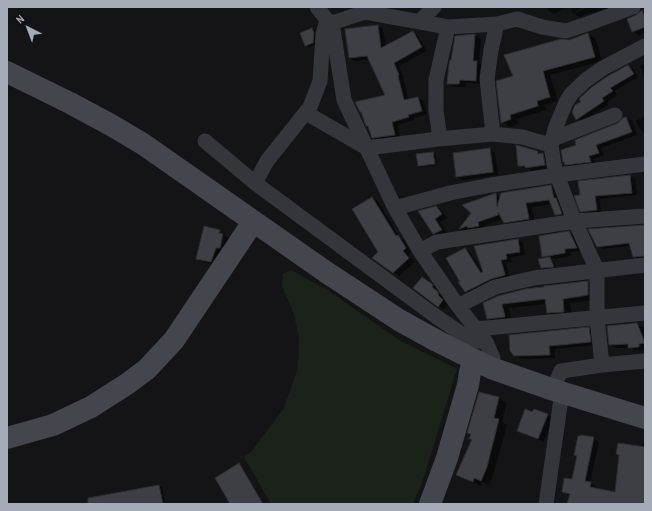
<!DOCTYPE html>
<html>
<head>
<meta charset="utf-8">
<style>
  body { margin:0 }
  #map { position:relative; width:652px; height:511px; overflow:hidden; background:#141416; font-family:"Archivo Narrow",sans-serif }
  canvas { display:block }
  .frame { position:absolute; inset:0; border:8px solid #a5acb8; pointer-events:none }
  .north { position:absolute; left:8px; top:8px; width:40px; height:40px; -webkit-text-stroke:3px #0f0f11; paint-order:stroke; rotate:318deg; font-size:11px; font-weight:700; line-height:16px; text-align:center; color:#a5acb8 }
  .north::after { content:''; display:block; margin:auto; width:14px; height:18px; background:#a5acb8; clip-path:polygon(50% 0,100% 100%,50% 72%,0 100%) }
</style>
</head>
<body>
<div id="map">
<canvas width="652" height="511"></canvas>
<div class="frame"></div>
<div class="north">N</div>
</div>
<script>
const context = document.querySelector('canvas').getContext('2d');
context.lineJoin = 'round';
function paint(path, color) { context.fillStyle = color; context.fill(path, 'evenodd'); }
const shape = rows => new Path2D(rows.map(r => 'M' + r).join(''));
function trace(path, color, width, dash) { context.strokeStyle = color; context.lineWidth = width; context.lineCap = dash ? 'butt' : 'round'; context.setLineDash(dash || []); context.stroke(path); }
paint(shape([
  [291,270,329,291,399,340,457,369,423,480,413,504,271,504,244,457,251,452,284,408,298,368,299,338,294,314,282,286,283,274]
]), '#1a221a');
paint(shape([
  [547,7,567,7,555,14,549,11],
  [570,7,584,7,576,11,576,13,589,7,609,7,610,12,598,16,591,12,580,17,573,13],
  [642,12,645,13,645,32,639,35,633,31,637,16],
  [378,26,383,29,386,47,413,32,418,36,427,51,399,66,404,78,403,79,409,100,418,98,424,101,427,114,414,118,414,120,398,125,400,138,379,141,373,138,370,127,367,126,387,96,369,59,356,61,350,58],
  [312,29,315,30,316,35,316,44,309,47,306,45],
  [588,34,596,39,602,61,550,75,558,101,544,105,546,110,517,119,518,124,510,127,502,122,515,77,569,41],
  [475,35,481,39,479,63,483,66,481,84,466,83,465,87,454,87,448,83,456,37],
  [645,63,645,78,640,66],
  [628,66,633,69,638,77,614,91,617,95,607,102,609,104,582,122,577,119,583,102],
  [645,116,645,134,642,132,636,121],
  [626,118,632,121,637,135,601,148,604,156,594,159,596,164,571,168,566,164,577,145,619,124],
  [489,149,495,153,498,175,463,180,457,177],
  [537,152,549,157,550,168,532,171,529,169,525,169,519,166],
  [433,153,436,155,437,165,421,167,419,165],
  [630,176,635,179,637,195,600,199,601,213,587,214,581,211,579,182],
  [551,186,558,190,568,218,563,218,556,214,551,204,532,207,535,223,512,226,505,222,503,219,484,226,486,230,467,232,460,228,495,194,501,198],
  [372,198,378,201,400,238,404,240,411,252,408,255,415,262,399,276,393,272,380,252],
  [436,207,442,211,447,218,440,222,448,234,440,237,434,233,419,212],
  [645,226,645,260,640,260,634,257,631,246,603,249,597,246],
  [219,231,225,234,225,236,229,238,226,251,217,265,203,262,198,258],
  [569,232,575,236,582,251,570,252,571,256,552,259,556,268,545,269,542,267,547,258,543,256],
  [518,240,523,243,525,255,511,257,512,262,506,263,510,278,471,295,466,292,461,282,465,249,470,252,483,272],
  [422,278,438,289,437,291,443,296,444,298,443,299,448,304,444,309,438,306],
  [588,282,596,286,596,300,570,303,572,316,556,317,548,313,547,304,509,308,512,321,496,323,488,318,484,304],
  [636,324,643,327,645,333,644,350,635,350,630,348,616,348,610,345],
  [589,328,595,332,596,345,555,349,555,358,521,359,515,356],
  [480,393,499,398,507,403,502,422,507,425,494,472,489,485,482,482,481,486,458,475,473,440,470,438],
  [533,414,547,415,553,418,544,442,518,431],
  [593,438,599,442,590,483,596,486,596,489,616,493,645,439,645,499,635,504,568,504,571,496,563,492,573,480],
  [239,464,241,466,264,504,232,504],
  [159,486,162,487,165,504,105,504]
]), '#0007');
const building = shape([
  [642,10,645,18,645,27,632,32,627,19,636,15,642,10],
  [378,25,381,48,413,31,422,47,394,63,399,75,398,76,404,100,418,97,422,111,408,115,409,117,392,122,395,135,372,138,368,126,366,126,361,112,360,112,355,102,385,95,367,56,349,58,345,29,378,25],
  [312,28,314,33,313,43,305,46,300,33,312,28],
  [588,33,595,57,543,71,550,97,537,101,538,106,510,115,511,119,501,123,496,81,513,76,504,55,561,39,569,40,588,33],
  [475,34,473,61,477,61,476,81,460,80,459,84,447,84,449,65,450,60,451,60,455,36,475,34],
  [628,65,634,74,610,88,613,91,602,98,604,101,576,120,572,112,575,105,581,102,579,99,592,87,608,76,628,65],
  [626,117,632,132,596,145,599,153,589,156,591,162,565,165,564,162,563,162,561,150,576,145,575,140,618,123,623,118,626,117],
  [516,145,537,151,538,154,543,153,545,165,525,168,525,166,518,166,516,145],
  [490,148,493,172,456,177,453,153,490,148],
  [433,152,435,164,418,166,416,154,433,152],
  [630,175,632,193,595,196,597,210,580,212,574,196,580,195,578,181,630,175],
  [551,185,554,198,556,198,562,214,555,215,549,200,526,203,529,219,504,223,498,212,498,215,478,222,479,226,468,228,467,226,459,229,471,213,462,205,496,193,497,207,501,193,551,185],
  [372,197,396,236,398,235,406,248,403,251,409,258,393,273,372,258,378,252,352,209,372,197],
  [436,206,442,214,435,219,442,230,433,234,418,211,436,206],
  [645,225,645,256,633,257,629,243,597,247,588,229,645,225],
  [204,226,220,230,219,233,223,234,220,248,216,248,211,262,196,259,204,226],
  [569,231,577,248,565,249,565,253,542,257,539,236,569,231],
  [518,239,520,252,506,254,507,259,501,260,505,275,491,279,465,292,458,282,460,282,446,258,465,248,481,273,483,272,474,246,518,239],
  [550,257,554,267,541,268,538,259,550,257],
  [422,277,432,284,433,285,432,287,437,291,439,294,438,295,443,300,438,307,413,288,422,277],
  [588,281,588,295,563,299,564,312,547,313,545,299,502,304,505,317,487,319,483,303,498,296,525,289,544,287,544,286,588,281],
  [637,323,645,343,639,344,639,347,628,348,628,344,609,345,607,326,637,323],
  [589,327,591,342,549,346,550,355,514,356,510,351,509,335,589,327],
  [479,392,499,397,494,418,499,419,487,467,481,481,474,478,473,482,456,475,472,439,469,439,471,434,467,433,479,392],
  [525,409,532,412,534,409,548,414,538,439,517,431,525,409],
  [581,435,594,437,585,481,591,482,590,487,615,492,619,455,616,454,618,443,645,447,645,504,567,504,570,494,562,492,564,478,572,479,577,456,574,455,578,436,581,436,581,435],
  [239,463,263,504,230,504,215,478,239,463],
  [159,485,163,504,88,504,88,498,159,485]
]);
paint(building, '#3e3f44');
trace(building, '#2e2e32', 1);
trace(shape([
  [317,7,327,20,332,23,344,100,395,208,420,251,458,306,486,342,493,358,491,368],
  [365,12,448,27,497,24,517,19,542,27,566,31,587,24,633,7],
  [420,21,434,7],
  [332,23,365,12,368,7],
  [306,113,367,148,438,139,493,134,522,137,551,145],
  [493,134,487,79,491,50,497,24],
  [440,138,436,111,436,80,448,27],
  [553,139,615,115],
  [205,141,255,183,434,315,463,335,478,341,486,342],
  [255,183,267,161,310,107,320,81,323,34,327,20],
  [395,208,450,193,491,185,557,175,645,164],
  [420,251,437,242,576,221,645,216],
  [458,306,495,287,534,278,645,265],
  [476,329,645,313],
  [602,365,597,318,597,270,572,215,557,175,554,165,551,145,555,129,566,102,572,93,586,80,603,68,645,46],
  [554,390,557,380,561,371,602,365,645,361],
  [546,504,562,392]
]), '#35363c', 15);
trace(shape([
  [7,72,70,103,111,125,143,144,326,272,399,320,437,341,491,368,554,390,645,418],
  [7,438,53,425,91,407,127,384,147,369,174,340,253,222],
  [430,504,447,458,468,385,470,372,474,360]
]), '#43464c', 22);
</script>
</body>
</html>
